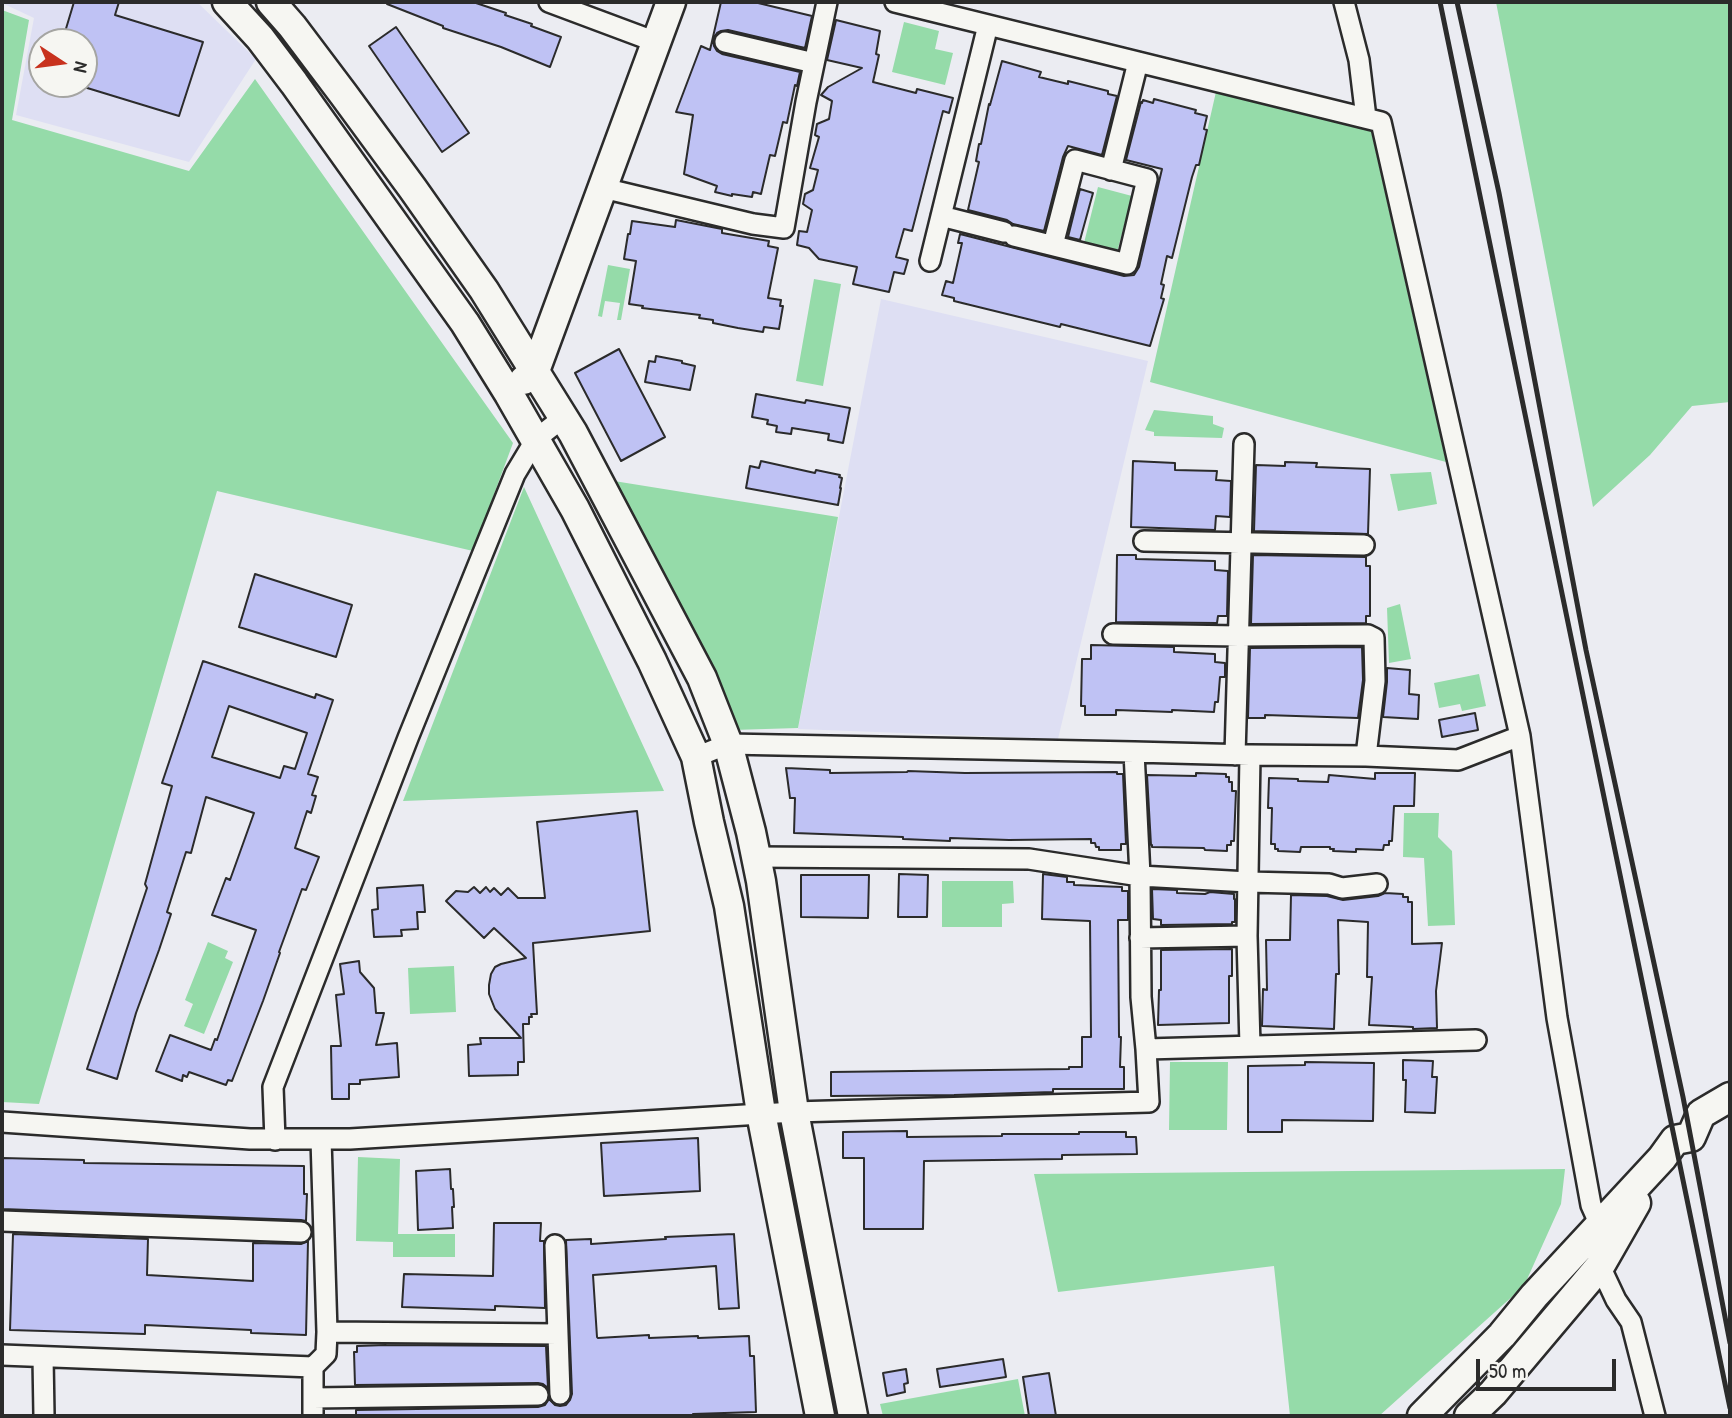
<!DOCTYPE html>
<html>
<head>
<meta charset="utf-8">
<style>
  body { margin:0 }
  #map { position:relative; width:1732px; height:1418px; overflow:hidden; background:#ebecf2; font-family:"Patrick Hand",sans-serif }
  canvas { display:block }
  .frame { position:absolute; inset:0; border:4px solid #2b2b2b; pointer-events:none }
  .north { position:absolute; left:28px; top:28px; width:70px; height:70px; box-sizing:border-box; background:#f6f6f2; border:2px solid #a5a5a2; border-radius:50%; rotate:103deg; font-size:19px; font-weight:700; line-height:28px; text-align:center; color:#2b2b2b }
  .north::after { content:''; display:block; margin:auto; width:24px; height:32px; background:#c8321e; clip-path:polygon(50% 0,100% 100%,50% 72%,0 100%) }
  .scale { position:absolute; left:1476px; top:1359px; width:140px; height:32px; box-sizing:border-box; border:4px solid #2b2b2b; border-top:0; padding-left:9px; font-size:21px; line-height:24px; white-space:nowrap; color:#2b2b2b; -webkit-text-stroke:5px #f6f6f2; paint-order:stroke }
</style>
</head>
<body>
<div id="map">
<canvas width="1732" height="1418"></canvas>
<div class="frame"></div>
<div class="north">N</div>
<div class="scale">50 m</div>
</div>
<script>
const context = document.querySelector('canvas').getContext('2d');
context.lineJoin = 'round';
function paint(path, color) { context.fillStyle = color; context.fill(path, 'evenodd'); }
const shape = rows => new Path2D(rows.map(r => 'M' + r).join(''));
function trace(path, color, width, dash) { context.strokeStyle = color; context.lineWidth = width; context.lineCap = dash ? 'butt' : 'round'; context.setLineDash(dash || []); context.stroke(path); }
paint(shape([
  [2,2,197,2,256,59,189,162,16,115,34,18,2,3],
  [42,42,84,42,84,84,42,84],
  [881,299,1148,361,1058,739,798,729]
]), '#dedff3');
paint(shape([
  [1496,2,1730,2,1730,402,1692,406,1650,455,1593,507],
  [2,10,29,20,12,120,189,171,255,79,513,443,473,551,217,491,39,1104,2,1102],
  [904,22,939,31,935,49,953,53,945,85,892,72],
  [1218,83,1370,126,1446,462,1150,382],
  [1098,187,1132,196,1116,256,1083,247],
  [608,265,630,269,621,320,617,320,620,303,605,301,602,317,598,316],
  [814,279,841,284,823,386,796,381],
  [1154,410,1213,416,1213,424,1224,428,1222,438,1154,436,1154,432,1145,430],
  [1431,472,1437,504,1398,511,1390,474],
  [614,481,838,517,798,728,733,730],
  [524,487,664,791,403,801],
  [1400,604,1411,659,1389,663,1387,608],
  [1479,674,1486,706,1462,711,1460,704,1439,708,1434,683],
  [1404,813,1439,813,1438,837,1452,851,1455,925,1428,926,1424,858,1403,857],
  [942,881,1013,881,1014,903,1002,904,1002,927,942,927],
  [208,942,228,951,225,958,233,962,204,1034,184,1026,193,1004,185,1000],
  [454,966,456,1012,410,1014,408,968],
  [1170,1062,1228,1062,1227,1130,1169,1130],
  [358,1157,400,1159,398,1234,455,1234,455,1257,393,1257,393,1242,356,1241],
  [1565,1169,1561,1204,1524,1286,1379,1416,1290,1416,1274,1266,1058,1292,1034,1174],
  [1018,1379,1025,1416,883,1416,880,1404]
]), '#95dba9');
const building = shape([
  [74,2,119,2,115,15,203,42,179,116,84,87,84,42,62,42,74,2],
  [387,2,473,2,506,13,505,15,532,24,531,26,561,37,550,67,501,47,443,28,443,26,387,4,387,2],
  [721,2,754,2,812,16,805,48,728,30,721,31,717,33,713,39,714,46,717,51,722,54,800,72,797,86,795,85,787,123,783,122,775,156,770,155,761,194,753,192,752,197,732,194,732,196,715,192,717,186,684,174,693,115,676,112,701,46,710,50,721,2],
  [836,20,880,31,876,54,879,55,873,82,916,93,917,89,953,98,949,113,943,111,912,231,904,229,896,257,908,260,904,274,894,272,889,292,853,284,857,267,819,259,809,248,797,245,799,231,807,232,812,210,803,204,805,194,813,190,818,170,810,168,819,137,815,135,817,124,829,119,832,101,821,95,828,87,862,68,827,60,836,20],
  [396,27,469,133,442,152,369,46,396,27],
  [1002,61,1041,72,1039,77,1068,84,1068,81,1108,91,1108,94,1117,96,1102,155,1068,146,1063,157,1044,231,1013,224,1007,220,968,210,979,162,976,161,979,144,981,144,989,104,990,105,1002,61],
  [1154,99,1196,110,1195,113,1207,116,1204,129,1207,130,1199,165,1196,165,1192,177,1172,258,1167,256,1161,284,1164,285,1161,298,1164,299,1150,346,1061,324,1060,327,954,301,954,298,942,295,946,281,953,283,962,243,958,243,960,234,1124,276,1134,275,1139,267,1162,169,1126,160,1141,102,1142,103,1143,100,1153,103,1154,99],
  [1080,189,1093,193,1080,240,1068,237,1080,189],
  [676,220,722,229,722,233,769,241,768,246,778,248,768,298,781,300,780,306,783,306,779,329,764,327,763,332,738,328,713,323,713,320,699,318,700,315,642,308,643,306,629,304,636,261,624,259,628,234,630,234,632,221,675,227,676,220],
  [619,349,665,437,621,461,575,373,619,349],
  [656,356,682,361,682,363,695,366,690,390,645,382,649,361,655,362,656,356],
  [756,394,805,403,806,400,850,408,843,443,828,440,829,434,792,428,791,434,776,432,777,426,767,424,768,420,752,417,756,394],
  [761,461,815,473,816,470,840,475,839,477,842,478,840,488,841,488,838,505,746,488,750,466,759,468,761,461],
  [1133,461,1175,463,1175,470,1217,471,1216,480,1231,481,1230,517,1216,516,1215,530,1131,527,1133,461],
  [1285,462,1317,463,1316,467,1370,469,1368,534,1254,531,1256,465,1285,466,1285,462],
  [1117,555,1136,555,1136,559,1215,561,1215,570,1228,571,1227,616,1218,616,1217,623,1116,622,1117,555],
  [1253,555,1366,557,1366,566,1370,566,1370,616,1366,616,1366,623,1251,624,1253,555],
  [255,574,352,605,336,657,239,627,255,574],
  [1091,645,1174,647,1174,652,1215,654,1215,662,1225,663,1225,677,1220,677,1218,702,1215,702,1214,712,1172,710,1172,712,1116,710,1116,715,1085,715,1085,706,1081,706,1082,659,1091,659,1091,645],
  [1362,647,1363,680,1358,718,1265,715,1265,718,1248,718,1250,648,1362,647],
  [203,661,315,698,316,694,333,700,308,774,318,777,312,795,316,796,311,813,307,811,295,848,319,857,306,890,302,889,279,952,280,953,263,1001,232,1081,228,1080,226,1085,189,1072,187,1077,183,1075,182,1081,156,1071,170,1035,211,1050,215,1039,217,1040,256,930,212,915,226,878,230,880,254,813,206,797,191,853,186,852,167,912,171,914,159,950,136,1013,117,1079,87,1069,147,888,145,884,172,786,162,783,203,661],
  [229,706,307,733,295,769,284,766,280,778,212,757,229,706],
  [1387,668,1410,670,1409,694,1419,695,1418,719,1383,717,1387,682,1387,668],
  [1475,713,1478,730,1442,737,1439,720,1475,713],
  [786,768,830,770,830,773,907,772,908,771,965,773,1117,772,1117,774,1123,774,1126,844,1121,844,1121,850,1099,850,1099,847,1096,847,1095,843,1091,843,1091,839,1009,840,950,838,950,841,903,839,903,837,794,833,795,798,790,798,786,768],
  [1196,773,1226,774,1226,777,1229,777,1229,782,1232,782,1232,791,1236,791,1234,841,1231,841,1231,845,1227,845,1227,851,1205,850,1204,848,1152,847,1152,845,1151,845,1147,775,1196,776,1196,773],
  [1375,773,1415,773,1414,806,1394,806,1392,841,1389,841,1389,845,1384,845,1383,850,1356,849,1356,852,1333,851,1334,849,1330,849,1330,847,1301,847,1300,852,1278,851,1278,849,1275,849,1275,844,1271,844,1272,808,1268,808,1269,778,1298,779,1298,781,1328,782,1329,775,1375,779,1375,773],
  [637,811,650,931,533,943,537,1014,531,1014,532,1017,529,1017,529,1024,523,1024,524,1062,518,1062,518,1075,469,1076,468,1045,481,1044,480,1038,521,1038,495,1009,489,994,489,985,491,974,495,967,501,964,526,958,494,928,484,938,446,901,456,891,468,892,474,887,480,893,486,887,490,892,494,888,501,895,508,888,518,898,545,898,537,822,637,811],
  [899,874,928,875,927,917,898,917,899,874],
  [1043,874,1067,877,1067,882,1074,882,1074,885,1122,887,1122,891,1128,891,1128,920,1118,920,1119,1037,1121,1037,1120,1067,1124,1067,1124,1089,1053,1089,1053,1092,954,1095,831,1096,831,1072,1069,1069,1069,1067,1082,1067,1082,1037,1091,1037,1090,921,1042,919,1043,874],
  [801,875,869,875,868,918,801,917,801,875],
  [423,885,425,912,417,912,418,929,401,930,402,936,374,937,372,910,378,909,377,888,423,885],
  [1152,889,1177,890,1177,893,1205,894,1210,892,1234,894,1234,899,1235,899,1235,922,1232,922,1232,924,1161,925,1161,920,1153,919,1152,889],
  [1385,893,1403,894,1403,897,1408,897,1408,902,1412,902,1412,944,1442,943,1436,991,1437,1028,1413,1029,1413,1027,1369,1025,1372,977,1367,977,1368,922,1338,920,1339,974,1336,974,1334,1029,1262,1026,1263,989,1267,990,1266,940,1290,940,1291,895,1327,896,1343,900,1378,896,1385,893],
  [1232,949,1232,976,1229,976,1229,1023,1158,1025,1159,990,1161,990,1161,950,1232,949],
  [359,961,360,972,374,988,376,1013,384,1013,376,1045,397,1043,399,1077,360,1080,360,1084,349,1084,349,1099,332,1099,331,1046,341,1046,336,995,344,994,340,964,359,961],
  [1403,1060,1433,1061,1432,1077,1437,1077,1435,1113,1405,1112,1406,1080,1403,1080,1403,1060],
  [1305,1062,1374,1063,1373,1121,1282,1120,1282,1132,1248,1132,1248,1066,1305,1065,1305,1062],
  [907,1131,907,1137,1002,1136,1002,1134,1079,1134,1079,1132,1126,1132,1126,1137,1136,1137,1137,1154,1062,1155,1062,1159,924,1161,923,1229,864,1229,864,1158,843,1158,843,1132,907,1131],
  [698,1138,700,1191,604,1196,601,1143,698,1138],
  [2,1158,84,1160,84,1163,304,1166,304,1194,307,1194,306,1221,301,1220,2,1209,2,1158],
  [450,1169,451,1189,453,1189,454,1207,452,1207,453,1228,418,1230,416,1171,450,1169],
  [494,1223,541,1223,540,1241,544,1241,545,1308,495,1306,495,1310,402,1307,404,1274,493,1276,494,1223],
  [13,1234,148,1239,147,1275,253,1281,253,1243,301,1244,308,1241,306,1335,251,1333,251,1330,145,1325,145,1334,10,1330,13,1234],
  [734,1234,739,1308,719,1309,716,1266,593,1275,597,1337,598,1338,649,1335,649,1338,698,1336,698,1338,749,1336,750,1356,754,1356,756,1412,693,1414,693,1416,356,1416,356,1410,538,1407,545,1405,549,1399,555,1405,560,1406,566,1405,570,1400,572,1394,566,1240,591,1239,591,1244,666,1239,665,1237,734,1234],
  [386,1345,546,1346,548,1388,543,1384,538,1383,355,1385,354,1352,357,1352,357,1346,386,1345],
  [1003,1359,1006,1377,940,1387,937,1369,1003,1359],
  [906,1369,908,1383,904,1384,905,1392,887,1396,883,1373,906,1369],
  [1049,1373,1056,1416,1029,1416,1023,1377,1049,1373]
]);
paint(building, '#bfc2f4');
trace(building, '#2b2b2b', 2);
const street = shape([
  [549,2,656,42],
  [1344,2,1359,60,1366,118],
  [725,42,814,63],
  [1111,170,1138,62],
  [603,188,753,224,784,228,806,102,827,2],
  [941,216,1004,232],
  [1014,236,1127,264,1147,179,1075,160,1053,245],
  [930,261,988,25],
  [1144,541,1364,545],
  [1113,634,1239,636,1368,635,1374,638,1375,681,1366,756],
  [1520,736,1557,1018,1591,1205,1600,1225],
  [1134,752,1140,876,1141,997,1146,1049],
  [1235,755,1244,444],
  [696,757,728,744,1134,752,1250,755,1366,756,1458,760,1520,736,1381,122,895,2],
  [756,857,1029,859,1140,876,1248,882,1329,884,1342,888,1377,884],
  [1247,936,1250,1046],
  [1140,938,1247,936,1250,755],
  [2,1122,250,1139,350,1139,794,1112,1149,1102,1146,1049,1476,1040],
  [275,1140,273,1087,408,738,515,474,536,439,564,417],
  [2,1221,301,1232],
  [555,1245,560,1394],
  [1600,1266,1616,1300,1631,1322,1655,1416],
  [327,1332,558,1334],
  [2,1355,313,1367,326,1354,327,1332,321,1139],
  [43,1357,44,1416],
  [313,1367,313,1416],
  [313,1398,538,1395]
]);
const secondary = shape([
  [227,2,260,38,294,83,465,323,509,394,575,509,652,661,696,757,709,822,729,906,761,1113,820,1416],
  [271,2,292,26,344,95,413,189,484,290,573,433,702,678,728,744,751,832,761,881,794,1112,853,1416],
  [524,380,535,371,671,2],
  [1422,1416,1502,1335,1534,1296,1662,1158,1675,1140,1691,1137,1701,1114,1730,1097],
  [1469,1416,1493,1393,1600,1266,1636,1203]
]);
trace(street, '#2b2b2b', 24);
trace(secondary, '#2b2b2b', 33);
trace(street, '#f6f6f2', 19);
trace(secondary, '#f6f6f2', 28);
trace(shape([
  [1440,2,1730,1408],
  [1457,2,1499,193,1586,650,1683,1097,1730,1343]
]), '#2b2b2b', 5);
</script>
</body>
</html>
